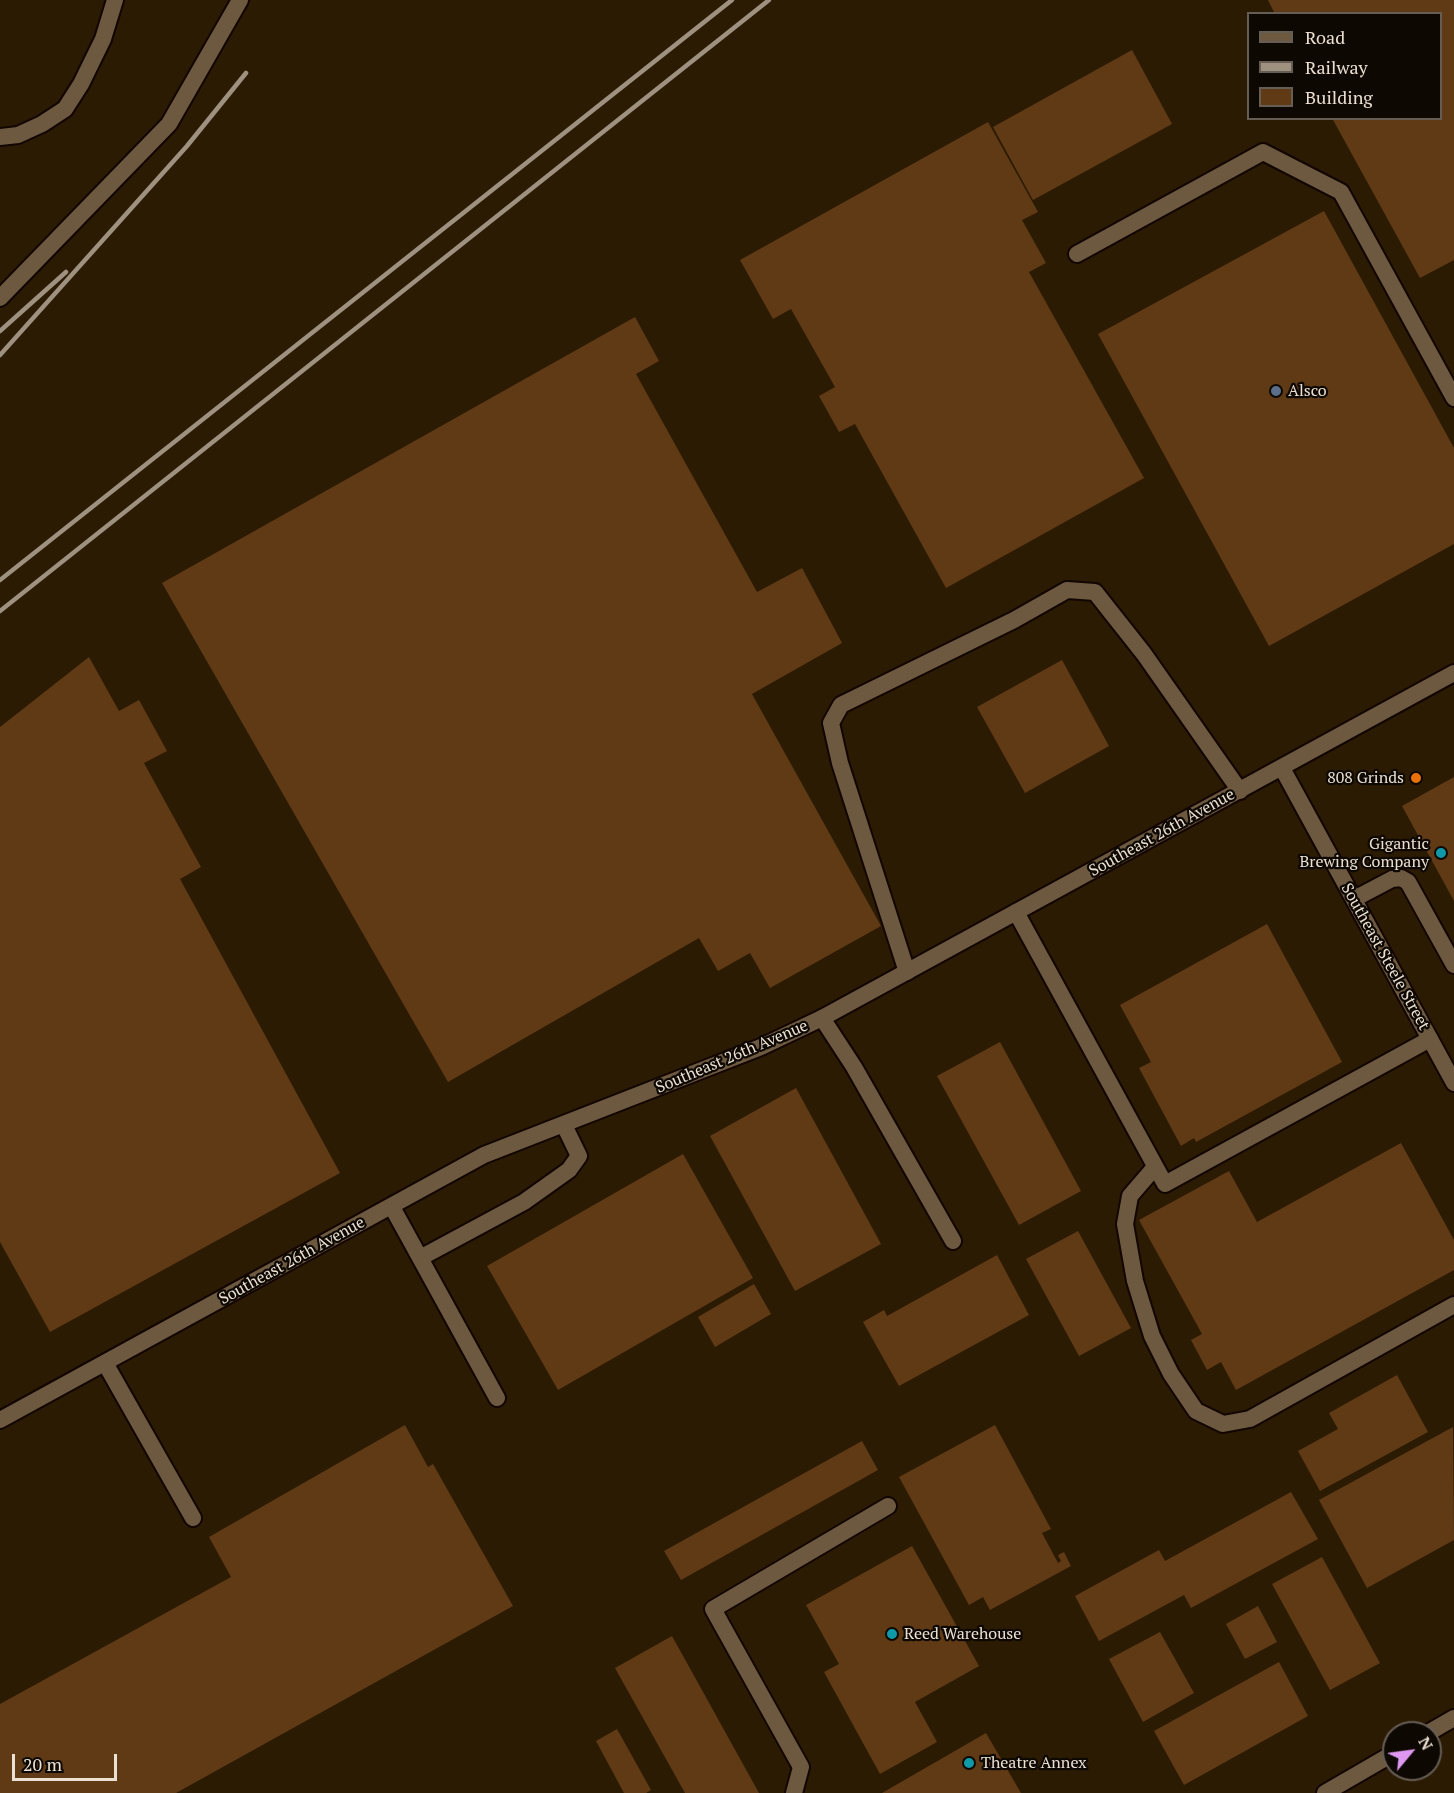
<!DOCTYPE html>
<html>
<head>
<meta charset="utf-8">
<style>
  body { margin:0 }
  #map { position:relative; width:1454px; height:1793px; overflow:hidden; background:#2c1b03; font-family:"PT Serif",serif }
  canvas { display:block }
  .legend { position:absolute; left:1247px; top:12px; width:195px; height:108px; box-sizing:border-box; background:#0e0802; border:2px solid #665e55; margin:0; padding:8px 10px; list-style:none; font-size:18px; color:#ebe0d2 }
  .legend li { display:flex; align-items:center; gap:12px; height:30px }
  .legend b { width:30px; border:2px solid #665e55 }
  .north { position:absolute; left:1382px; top:1721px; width:60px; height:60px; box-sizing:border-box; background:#0e0802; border:2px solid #665e55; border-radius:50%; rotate:61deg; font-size:16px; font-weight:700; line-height:24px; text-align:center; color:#ebe0d2 }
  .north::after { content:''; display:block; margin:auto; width:21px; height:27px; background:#de98f2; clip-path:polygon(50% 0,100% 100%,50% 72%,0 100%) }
  .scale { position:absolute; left:12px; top:1754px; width:105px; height:27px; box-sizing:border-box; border:3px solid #ebe0d2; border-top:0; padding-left:8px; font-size:18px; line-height:21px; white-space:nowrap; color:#ebe0d2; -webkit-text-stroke:4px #0e0802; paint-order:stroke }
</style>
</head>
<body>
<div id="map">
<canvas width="1454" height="1793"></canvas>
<ul class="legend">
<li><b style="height:8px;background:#6c5940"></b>Road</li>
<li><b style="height:8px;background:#9f917f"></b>Railway</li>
<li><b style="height:16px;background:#603a15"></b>Building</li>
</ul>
<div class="north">N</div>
<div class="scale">20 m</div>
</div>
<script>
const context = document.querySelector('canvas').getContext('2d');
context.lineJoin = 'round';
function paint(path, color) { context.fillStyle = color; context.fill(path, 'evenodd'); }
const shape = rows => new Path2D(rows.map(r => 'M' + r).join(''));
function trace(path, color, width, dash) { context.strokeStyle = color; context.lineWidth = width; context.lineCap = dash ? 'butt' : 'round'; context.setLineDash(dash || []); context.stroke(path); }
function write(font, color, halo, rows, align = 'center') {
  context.font = font + ' "PT Serif",serif'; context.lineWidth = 4.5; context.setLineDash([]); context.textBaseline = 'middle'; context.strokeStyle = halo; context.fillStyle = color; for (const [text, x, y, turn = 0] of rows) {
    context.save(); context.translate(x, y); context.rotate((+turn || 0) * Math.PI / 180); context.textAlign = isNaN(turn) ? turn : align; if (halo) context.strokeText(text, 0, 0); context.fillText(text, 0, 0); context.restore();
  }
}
paint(shape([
  [1268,0,1454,0,1454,260,1420,278,1332,118,1440,118,1440,14,1275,14],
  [1132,50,1172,124,1033,200,993,127],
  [988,122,1038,212,1022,220,1046,263,1029,272,1144,478,946,588,855,424,839,432,819,396,835,387,791,309,773,319,740,260],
  [1324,211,1454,448,1454,544,1269,646,1098,334],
  [635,317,659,361,636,374,757,592,802,568,842,643,752,694,881,926,770,988,750,953,718,971,699,938,448,1082,162,583],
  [89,657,119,711,139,700,167,751,144,763,201,867,180,879,340,1173,50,1332,0,1242,0,727],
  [1062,660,1109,746,1025,793,977,707],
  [1454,777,1454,901,1402,806],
  [1267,924,1342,1062,1196,1142,1194,1138,1181,1146,1139,1068,1151,1062,1120,1005],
  [1000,1042,1081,1191,1019,1225,937,1076],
  [796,1088,881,1244,795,1291,710,1136],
  [1401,1143,1454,1240,1454,1270,1236,1390,1221,1362,1207,1370,1191,1340,1202,1334,1139,1220,1229,1171,1257,1222],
  [683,1154,753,1278,558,1390,487,1266],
  [1078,1231,1131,1328,1079,1356,1026,1259],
  [997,1255,1029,1315,899,1386,863,1322,884,1310,887,1316],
  [754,1284,771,1314,715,1347,698,1317],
  [1397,1375,1428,1432,1320,1491,1298,1451,1338,1429,1329,1413],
  [405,1425,428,1467,433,1464,513,1606,176,1793,0,1793,0,1704,231,1577,209,1537],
  [995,1425,1051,1529,1042,1533,1058,1563,1061,1561,1058,1555,1064,1552,1071,1566,990,1610,983,1597,969,1605,899,1477],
  [1453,1427,1454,1540,1367,1588,1319,1500],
  [862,1441,878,1470,681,1580,664,1551],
  [1291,1492,1318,1539,1191,1608,1184,1595,1099,1641,1075,1596,1159,1550,1165,1561],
  [912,1546,979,1666,915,1702,937,1742,880,1774,824,1672,839,1664,806,1605],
  [1322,1557,1380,1663,1330,1690,1272,1584],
  [1258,1606,1277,1642,1245,1659,1226,1624],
  [1160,1632,1194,1693,1143,1722,1109,1659],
  [672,1636,759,1793,685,1793,615,1668],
  [1279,1662,1308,1716,1184,1785,1154,1731],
  [617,1729,651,1790,646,1793,624,1793,596,1741],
  [986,1733,1021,1793,882,1793]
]), '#603a15');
const service = shape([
  [0,137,18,135,42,124,65,109,81,84,103,39,115,0],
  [1077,254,1263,152,1341,192,1454,398],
  [0,298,169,124,240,0],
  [1354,899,1392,879,1401,878,1408,882,1454,965],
  [1016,912,1165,1184,1430,1039],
  [907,972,840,763,831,723,841,705,1014,620,1067,590,1095,592,1144,654,1240,791],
  [822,1018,854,1067,953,1241],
  [1155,1167,1130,1196,1125,1224,1135,1281,1152,1336,1171,1374,1196,1411,1223,1424,1250,1419,1454,1305],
  [392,1207,497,1398],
  [420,1258,524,1202,569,1170,579,1156,564,1125],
  [105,1363,193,1518],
  [794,1793,801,1767,713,1609,888,1506]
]);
const minor = shape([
  [1282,768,1454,1083],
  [0,1420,484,1155,761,1047,822,1018,1454,673]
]);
const tertiary = shape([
  [1428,1733,1454,1718],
  [1325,1793,1394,1753]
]);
trace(service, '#130500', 20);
trace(minor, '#130500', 20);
trace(tertiary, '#130500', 20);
trace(service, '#6c5940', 16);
trace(minor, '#6c5940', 16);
trace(tertiary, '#6c5940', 16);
trace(shape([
  [0,331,66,272],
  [0,355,187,146,246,73],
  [0,580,732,0],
  [0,611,769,0]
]), '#9f917f', 4.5);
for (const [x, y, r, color] of [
  [1276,391,6,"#5c6f8a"],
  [1416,778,6,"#e8710a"],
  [1441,853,6,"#0f9aa8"],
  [892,1634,6,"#0f9aa8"],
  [969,1763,6,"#0f9aa8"]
]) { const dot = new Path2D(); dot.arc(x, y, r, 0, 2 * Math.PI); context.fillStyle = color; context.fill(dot); trace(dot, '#0e0802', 2); }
write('16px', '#ebe0d2', '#0e0802', [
  ["Alsco",1288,391],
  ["808 Grinds",1404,778,"right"],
  ["Gigantic",1429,844,"right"],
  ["Brewing Company",1429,862,"right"],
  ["Reed Warehouse",904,1634],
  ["Theatre Annex",981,1763]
], 'left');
write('16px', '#ebe0d2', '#0e0802', [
  ["Southeast 26th Avenue",1162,833,-29],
  ["Southeast Steele Street",1385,957,61],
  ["Southeast 26th Avenue",732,1057,-23],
  ["Southeast 26th Avenue",292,1261,-29]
]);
</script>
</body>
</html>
